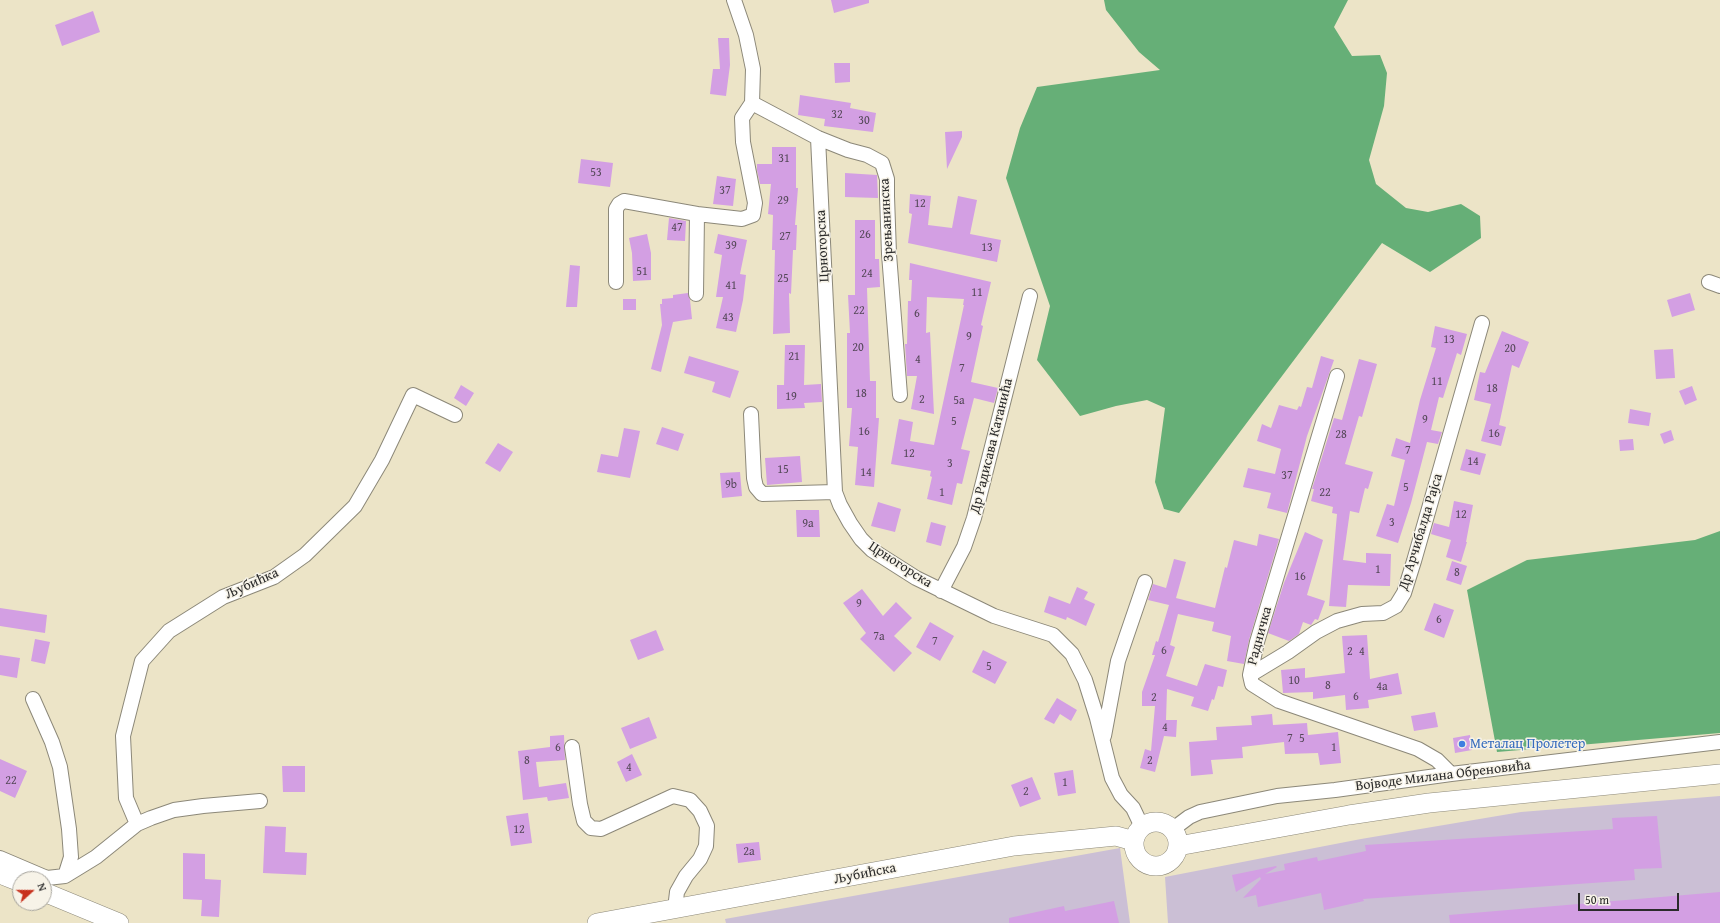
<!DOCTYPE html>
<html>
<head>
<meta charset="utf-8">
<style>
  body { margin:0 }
  #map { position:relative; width:1720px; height:923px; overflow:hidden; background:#ece4c7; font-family:"Gentium Book Plus",serif }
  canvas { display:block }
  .north { position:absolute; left:12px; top:871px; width:40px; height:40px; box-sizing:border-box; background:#f7f3e8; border:1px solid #a5a39c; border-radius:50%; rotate:69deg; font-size:11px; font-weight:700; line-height:16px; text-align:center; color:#2b2b2b }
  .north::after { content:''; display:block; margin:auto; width:14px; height:18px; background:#c8321e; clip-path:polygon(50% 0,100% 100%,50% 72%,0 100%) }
  .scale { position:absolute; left:1578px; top:893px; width:101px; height:18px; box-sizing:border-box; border:2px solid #2b2b2b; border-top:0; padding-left:5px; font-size:12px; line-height:14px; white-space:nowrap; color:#2b2b2b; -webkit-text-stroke:3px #f7f3e8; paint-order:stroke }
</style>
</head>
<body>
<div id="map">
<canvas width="1720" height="923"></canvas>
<div class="north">N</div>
<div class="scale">50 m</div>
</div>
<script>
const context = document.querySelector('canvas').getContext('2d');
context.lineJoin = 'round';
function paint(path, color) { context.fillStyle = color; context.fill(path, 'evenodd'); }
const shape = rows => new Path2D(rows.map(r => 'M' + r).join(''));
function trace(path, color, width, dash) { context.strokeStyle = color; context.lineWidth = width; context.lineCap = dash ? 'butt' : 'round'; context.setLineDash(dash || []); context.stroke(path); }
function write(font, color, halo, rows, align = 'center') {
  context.font = font + ' "Gentium Book Plus",serif'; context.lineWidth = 3; context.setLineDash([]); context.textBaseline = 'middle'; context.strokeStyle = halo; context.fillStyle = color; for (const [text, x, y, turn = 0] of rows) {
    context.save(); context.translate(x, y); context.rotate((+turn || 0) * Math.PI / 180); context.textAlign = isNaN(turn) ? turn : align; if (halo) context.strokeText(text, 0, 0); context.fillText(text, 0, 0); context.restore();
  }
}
paint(shape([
  [1720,796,1720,923,1168,923,1165,877,1361,839,1521,812],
  [1120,848,1130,923,726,923,725,919]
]), '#cbbfd5');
paint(shape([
  [1104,0,1348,0,1334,27,1352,56,1380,55,1387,73,1384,106,1369,160,1376,184,1406,208,1428,212,1461,204,1480,216,1481,238,1430,272,1382,243,1179,513,1164,509,1155,482,1165,408,1147,400,1116,406,1080,416,1037,360,1050,306,1006,178,1020,128,1037,87,1160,70,1139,52,1106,10],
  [1720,531,1720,733,1497,752,1467,590,1527,560,1695,540]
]), '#66af77');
paint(shape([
  [831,0,869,0,869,3,834,13],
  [93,11,100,32,62,46,55,25],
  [718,38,729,38,730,65,726,96,710,94,713,69,720,69],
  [834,63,850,63,850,82,835,83],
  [800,95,851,103,850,108,876,113,873,132,824,126,825,119,798,115],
  [962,131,962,137,947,169,945,132],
  [772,147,796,147,796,188,798,188,795,225,797,225,796,250,793,250,791,294,789,293,790,333,773,334,775,250,772,250,773,215,768,214,771,184,760,184,757,170,757,164,772,164],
  [581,159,613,163,610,187,578,183],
  [845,173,877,175,878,198,845,197],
  [717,176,736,179,733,206,713,204],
  [910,194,931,196,928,225,952,228,958,196,977,200,970,234,1001,240,997,262,908,243,912,214,909,213],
  [669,218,686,221,685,241,667,240],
  [855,220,875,220,875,259,879,259,880,287,867,288,870,381,876,381,876,418,879,418,874,487,855,485,858,447,849,446,852,408,847,408,847,333,850,333,848,295,855,295],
  [647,234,651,253,651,280,633,281,632,253,629,238],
  [718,234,747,240,740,274,746,275,743,300,736,332,716,328,723,297,716,297,722,255,714,253],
  [910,263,991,282,981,325,983,326,971,382,998,388,994,403,974,398,961,449,970,451,962,484,957,483,952,505,927,499,932,477,930,476,931,471,891,464,899,419,913,422,910,441,934,445,964,305,963,305,964,299,927,297,926,333,930,332,934,414,911,409,917,376,907,376,905,344,907,344,908,301,911,301,912,280,909,280],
  [570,265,580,266,577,307,566,307],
  [688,293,690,300,692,319,673,322,661,372,651,369,662,325,660,304,662,304,662,299,673,298,673,295],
  [1690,293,1695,310,1672,317,1667,300],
  [623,299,636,299,636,310,623,310],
  [1435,326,1467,334,1461,355,1457,353,1443,398,1439,397,1431,430,1442,432,1438,444,1427,442,1411,503,1398,543,1376,536,1387,504,1394,506,1405,460,1391,456,1396,438,1410,443,1420,400,1436,348,1431,347],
  [1502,331,1529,342,1519,368,1512,365,1499,425,1506,427,1501,446,1481,441,1491,404,1474,400,1480,372,1485,373],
  [785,345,805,345,804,385,821,384,822,402,804,403,805,408,777,409,777,385,784,385],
  [1673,349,1675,378,1656,379,1654,350],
  [689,356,739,371,730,398,712,392,715,382,684,373],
  [1321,356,1334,360,1307,436,1287,513,1267,508,1271,493,1243,487,1248,468,1275,474,1281,449,1257,441,1262,424,1271,428,1279,405,1297,410,1299,406,1301,407,1307,387,1312,388],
  [1359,359,1377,364,1362,417,1359,416,1345,464,1373,472,1368,489,1365,488,1359,513,1350,511,1343,560,1366,563,1366,553,1391,554,1390,586,1348,585,1346,607,1329,606,1337,514,1332,513,1333,507,1311,501,1314,489,1312,489,1334,418,1342,420],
  [461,385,474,393,466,406,454,398],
  [1692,386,1697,400,1685,405,1679,391],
  [1630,409,1651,413,1649,426,1628,423],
  [662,427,684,434,678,451,656,444],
  [624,428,640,431,630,478,597,472,601,454,618,457],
  [1671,430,1674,440,1664,444,1660,434],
  [1633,439,1634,450,1620,451,1619,440],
  [498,443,513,452,500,472,485,463],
  [1466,449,1486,454,1480,475,1460,470],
  [800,456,802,482,767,485,765,458],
  [740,472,742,496,722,498,720,473],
  [1454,501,1473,505,1466,542,1467,542,1461,562,1446,557,1451,540,1431,534,1434,523,1449,527],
  [878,502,901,509,895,532,871,526],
  [796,510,819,510,820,537,797,537],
  [931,522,946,526,941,546,926,542],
  [1305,532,1323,540,1307,595,1325,601,1318,620,1315,619,1311,625,1303,622,1299,634,1289,641,1268,633,1284,583],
  [1259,534,1279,539,1249,640,1244,664,1227,661,1231,636,1212,631,1214,622,1178,614,1170,645,1175,647,1166,676,1197,686,1205,664,1227,670,1223,687,1218,686,1214,700,1212,699,1208,711,1191,706,1194,697,1167,689,1166,720,1177,720,1176,737,1164,736,1155,772,1140,768,1145,749,1151,751,1155,706,1142,706,1142,692,1155,655,1152,655,1156,641,1158,642,1169,605,1148,600,1153,584,1166,588,1174,559,1186,562,1176,598,1215,608,1225,567,1227,568,1234,540,1257,546],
  [1452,561,1467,566,1461,585,1446,580],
  [1077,587,1088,592,1084,599,1095,604,1086,626,1067,617,1066,620,1044,612,1049,596,1070,604],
  [862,589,883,616,896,602,912,618,894,636,912,653,894,672,860,639,866,633,843,603],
  [1434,603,1454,610,1444,638,1424,630],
  [0,608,47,615,45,633,0,626],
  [930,622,954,636,940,661,916,647],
  [656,630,664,650,638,660,630,640],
  [1367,635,1370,679,1398,673,1402,694,1368,700,1369,708,1346,710,1345,695,1313,699,1313,692,1283,693,1281,670,1305,668,1305,678,1345,673,1342,636],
  [35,639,50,642,45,664,31,661],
  [983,650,1007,662,995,684,972,672],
  [0,655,20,658,17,678,0,675],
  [1057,698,1077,710,1071,721,1060,714,1054,724,1044,719],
  [1435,712,1438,727,1414,731,1411,716],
  [1272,714,1273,725,1307,723,1308,735,1338,732,1341,763,1320,765,1318,753,1285,754,1284,742,1242,747,1243,758,1211,760,1213,774,1191,776,1189,742,1217,740,1216,727,1252,725,1251,716],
  [649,717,657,738,630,749,621,728],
  [564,735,565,760,536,762,539,787,566,783,569,798,548,801,547,797,523,800,518,751,550,747,550,736],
  [1470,735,1472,750,1455,753,1453,738],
  [632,754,642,775,626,782,617,762],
  [0,759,27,771,15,798,0,791],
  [282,766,305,766,305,792,283,792],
  [1073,770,1076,793,1058,796,1054,773],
  [1032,777,1041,799,1020,807,1011,785],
  [528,813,532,843,511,846,506,816],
  [1657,816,1662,868,1634,869,1635,880,1363,899,1364,901,1324,910,1321,893,1258,907,1256,895,1243,898,1261,879,1260,877,1236,892,1232,875,1276,866,1277,867,1265,874,1285,870,1284,864,1317,857,1318,861,1366,851,1365,845,1613,829,1612,818],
  [265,826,286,827,285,852,307,853,306,875,263,873],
  [759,842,761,860,738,863,736,844],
  [183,853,205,854,205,879,221,880,219,917,201,916,202,900,183,899],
  [1720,892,1720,923,1450,923,1449,915],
  [1114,901,1119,923,1009,923,1009,918,1064,906,1065,911]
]), '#d39fe3');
const street = shape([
  [752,103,818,138,848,150,867,155,882,163,887,179,887,196,889,254,900,395],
  [818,138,835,492,840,505,850,523,861,539,872,550,916,578,994,616,1053,635,1072,654,1085,680,1097,718,1112,778,1121,795,1133,808,1142,827],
  [616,282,616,209,619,204,624,201,697,214],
  [1709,282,1720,286],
  [696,294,697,214,742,219,753,215,755,203,743,142,742,118,752,103,753,69,746,35,734,0],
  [1337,376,1257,642,1250,675,1252,684,1279,701,1418,749,1437,760,1451,774],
  [751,414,754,478,756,487,762,494,835,492],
  [941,591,964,547,974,518,1030,296],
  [1250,675,1288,652,1316,632,1337,621,1362,614,1383,613,1396,606,1404,593,1414,561,1482,323],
  [33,699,52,742,60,767,69,829,71,857,65,876],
  [1104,736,1118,661,1145,582],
  [572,747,580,804,584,821,591,828,601,829,673,796,690,800,700,811,707,826,706,846,700,859,686,876,677,892,675,909],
  [137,824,126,798,123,736,142,661,169,631,223,597,274,577,305,555,355,506,382,460,413,395,455,415],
  [1173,829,1189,817,1200,812,1277,796,1335,790,1451,774,1720,742],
  [0,858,47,878,65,876,96,857,137,824,151,818,174,810,203,806,260,801]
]);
const secondary = shape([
  '1134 844a22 22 0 1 1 44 0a22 22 0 1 1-44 0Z',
  [1178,846,1349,815,1429,803,1720,774],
  [0,874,20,882],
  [44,892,119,923],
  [597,923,1014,846,1116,836,1134,841]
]);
trace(street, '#8c8879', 16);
trace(secondary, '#8c8879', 20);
trace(street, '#fff', 14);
trace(secondary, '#fff', 19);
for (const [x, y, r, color] of [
  [1462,744,4,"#3f7fe0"]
]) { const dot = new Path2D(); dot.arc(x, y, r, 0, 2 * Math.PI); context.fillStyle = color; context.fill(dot); trace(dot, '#f7f3e8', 1.5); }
write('12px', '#554859', null, [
  ["32",837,115],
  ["30",864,121],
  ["31",784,159],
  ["53",596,173],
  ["37",725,191],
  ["29",783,201],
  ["12",920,204],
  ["47",677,228],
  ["26",865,235],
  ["27",785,237],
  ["39",731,246],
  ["13",987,248],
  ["51",642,272],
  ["24",867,274],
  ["25",783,279],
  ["41",731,286],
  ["11",977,293],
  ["22",859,311],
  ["6",917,314],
  ["43",728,318],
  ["9",969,337],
  ["13",1449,340],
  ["20",858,348],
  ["20",1510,349],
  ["21",794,357],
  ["4",918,360],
  ["7",962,369],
  ["11",1437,382],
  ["18",1492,389],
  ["18",861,394],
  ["19",791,397],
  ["2",922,400],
  ["5a",959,401],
  ["9",1425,420],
  ["5",954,422],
  ["16",864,432],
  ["16",1494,434],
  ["28",1341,435],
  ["7",1408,451],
  ["12",909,454],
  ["14",1473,462],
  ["3",950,464],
  ["15",783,470],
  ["14",866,473],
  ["37",1287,476],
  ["9b",731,485],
  ["5",1406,488],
  ["1",942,493],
  ["22",1325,493],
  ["12",1461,515],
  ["3",1392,523],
  ["9a",808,524],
  ["1",1378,570],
  ["8",1457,573],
  ["16",1300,577],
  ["9",859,604],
  ["6",1439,620],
  ["7a",879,637],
  ["7",935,642],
  ["6",1164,651],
  ["2",1350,652],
  ["4",1362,652],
  ["5",989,667],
  ["10",1294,681],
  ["8",1328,686],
  ["4a",1382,687],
  ["6",1356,697],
  ["2",1154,698],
  ["4",1165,728],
  ["7",1290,739],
  ["5",1302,739],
  ["6",558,748],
  ["1",1334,748],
  ["8",527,761],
  ["2",1150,761],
  ["4",629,768],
  ["22",11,781],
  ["1",1065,783],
  ["2",1026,792],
  ["12",519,830],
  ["2a",749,852]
]);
write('14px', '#2b2b2b', '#f7f3e8', [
  ["Зрењанинска",887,220,-93],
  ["Црногорска",823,246,-93],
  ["Др Радисава Катанића",992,446,-76],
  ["Др Арчибалда Рајса",1421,532,-73],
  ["Црногорска",900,565,33],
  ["Љубићка",252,584,-24],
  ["Радничка",1260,636,-75],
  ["Војводе Милана Обреновића",1443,776,-7],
  ["Љубићска",865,874,-11]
]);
write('14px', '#366cbe', '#f7f3e8', [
  ["Металац Пролетер",1470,744]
], 'left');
</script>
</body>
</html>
